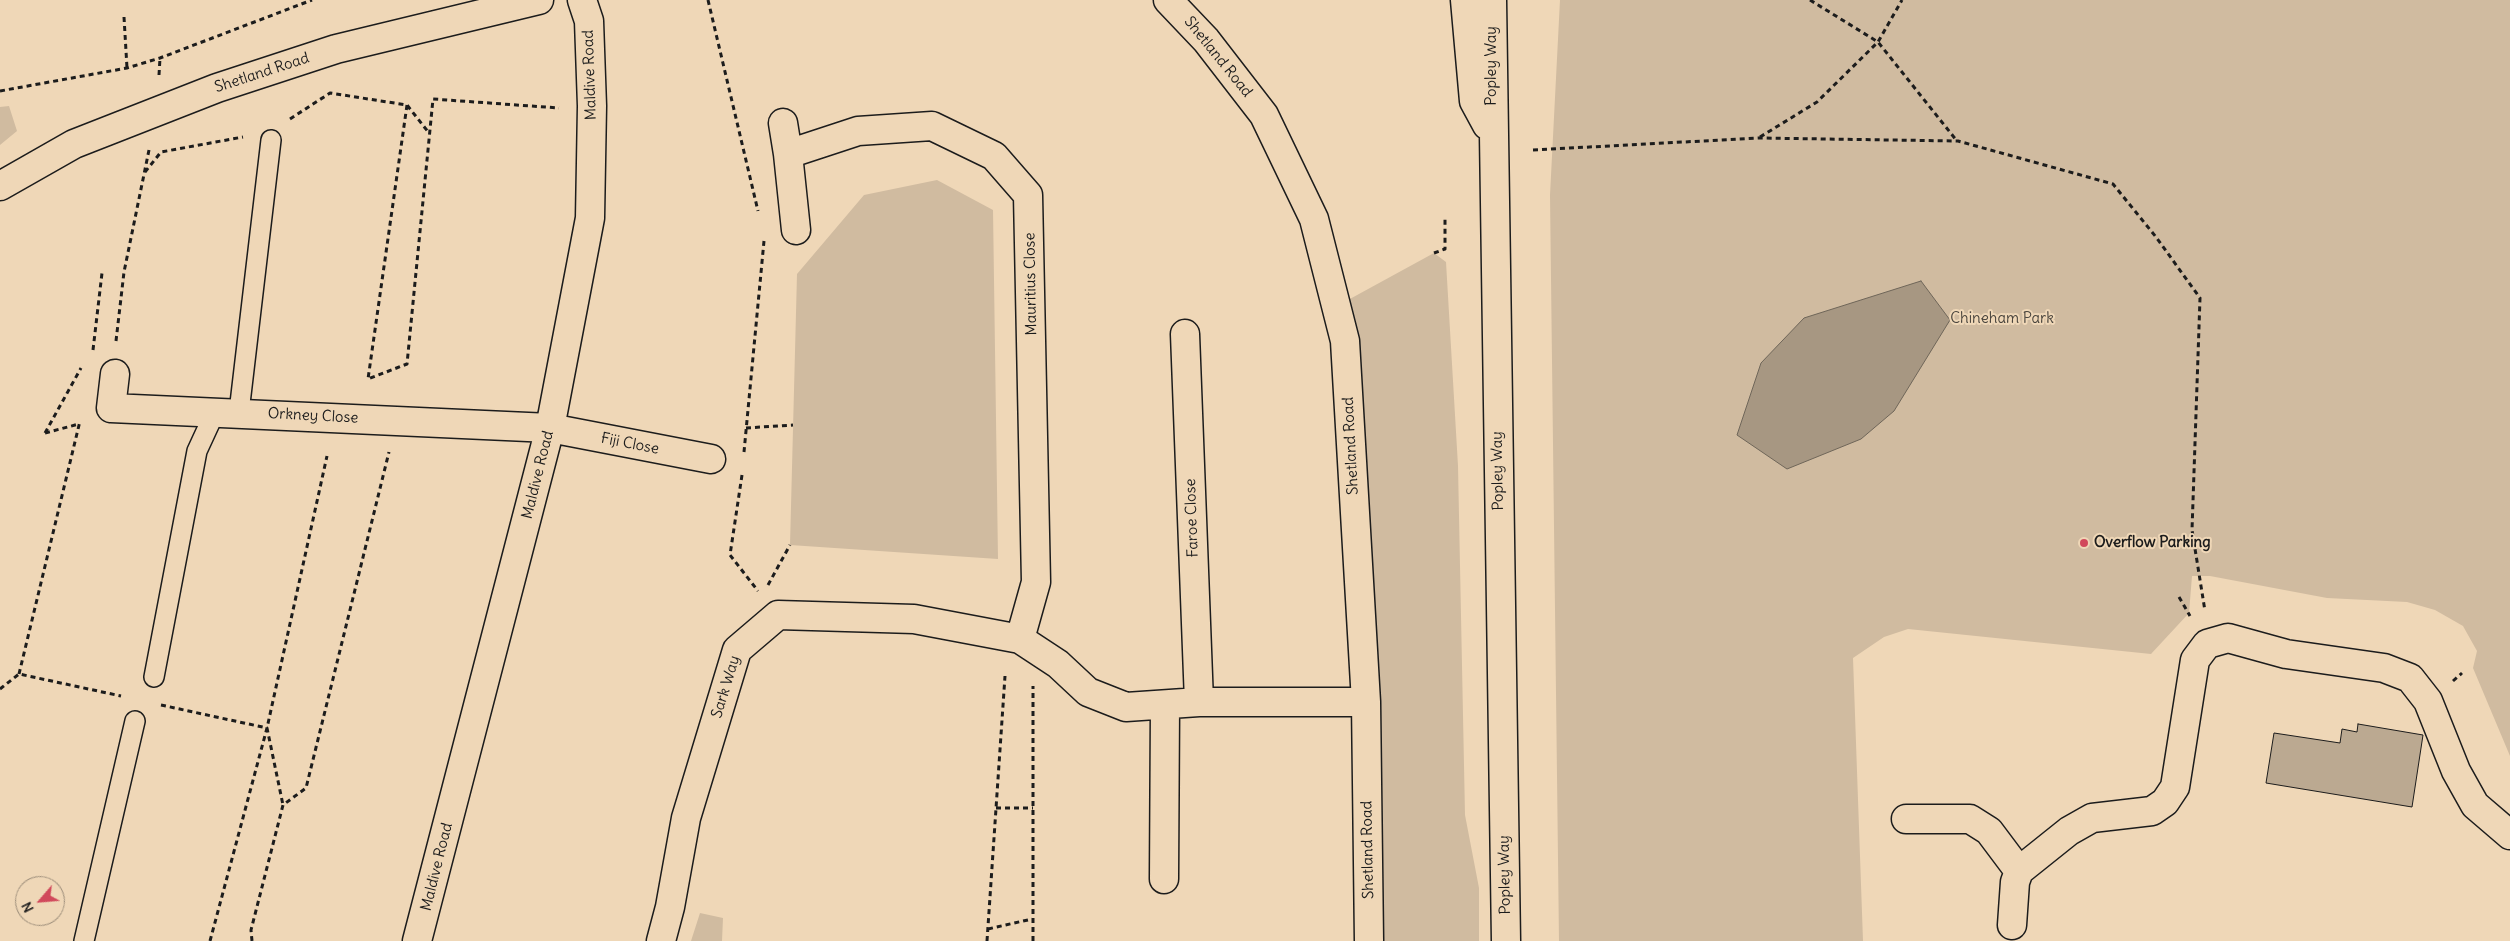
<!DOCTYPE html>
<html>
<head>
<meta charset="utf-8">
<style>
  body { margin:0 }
  #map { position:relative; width:2510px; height:941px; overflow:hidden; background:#efd7b7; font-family:Delius,sans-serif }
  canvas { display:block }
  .north { position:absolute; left:15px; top:876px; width:50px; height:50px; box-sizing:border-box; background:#efd7b7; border:1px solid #9b8c79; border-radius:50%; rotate:243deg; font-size:14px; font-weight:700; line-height:20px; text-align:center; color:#1c1c1c }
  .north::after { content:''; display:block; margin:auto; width:18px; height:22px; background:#d1495b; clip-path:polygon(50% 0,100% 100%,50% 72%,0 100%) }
</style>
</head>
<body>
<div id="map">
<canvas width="2510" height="941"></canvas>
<div class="north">N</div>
</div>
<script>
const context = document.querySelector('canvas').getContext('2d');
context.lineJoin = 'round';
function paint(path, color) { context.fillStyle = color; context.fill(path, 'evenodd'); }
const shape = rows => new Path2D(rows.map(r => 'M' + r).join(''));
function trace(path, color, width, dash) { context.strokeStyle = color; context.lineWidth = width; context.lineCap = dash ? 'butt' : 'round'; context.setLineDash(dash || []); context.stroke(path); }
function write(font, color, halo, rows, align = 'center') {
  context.font = font + ' Delius,sans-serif'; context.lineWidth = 4; context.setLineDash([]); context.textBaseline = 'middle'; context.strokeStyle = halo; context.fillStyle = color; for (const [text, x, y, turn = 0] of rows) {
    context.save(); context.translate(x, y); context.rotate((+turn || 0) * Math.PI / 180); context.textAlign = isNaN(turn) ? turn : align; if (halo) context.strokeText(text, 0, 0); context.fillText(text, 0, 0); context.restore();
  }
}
paint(shape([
  [1560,0,2510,0,2510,756,2473,668,2477,651,2463,626,2435,610,2407,602,2327,598,2210,576,2192,576,2189,613,2151,654,1908,629,1884,637,1853,658,1863,941,1559,941,1550,195],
  [9,106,17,131,0,145,0,107],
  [937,180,993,210,998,559,790,545,797,274,864,195],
  [1434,253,1446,262,1458,466,1465,815,1479,888,1479,941,1369,941,1337,306],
  [700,913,723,918,722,941,691,941]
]), '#d0bba0');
const water = shape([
  [1921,281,1950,320,1894,411,1861,439,1787,469,1737,435,1761,363,1804,318,1921,281]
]);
paint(water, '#a79782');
trace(water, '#6f6659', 1);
const building = shape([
  [2358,724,2423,735,2412,807,2266,783,2274,733,2340,743,2342,729,2357,732,2358,724]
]);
paint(building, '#bba991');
trace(building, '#1c1c1c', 1);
const service = shape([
  [239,412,271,140],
  [154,677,197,451,215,412],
  [84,941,135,721]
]);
const minor = shape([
  [1168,0,1206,40,1264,115,1314,219,1345,341,1366,702,1369,941],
  [783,123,788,154,796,230],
  [788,154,858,131,932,126,994,156,1028,195,1036,582,1020,639],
  [0,186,74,144,217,88,336,49,539,0],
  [1185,334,1199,702],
  [115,374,111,408,550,428,711,459],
  [1906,819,1970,819,1989,831,2019,871,2015,882,2012,925],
  [2019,871,2069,831,2092,818,2152,811,2165,802,2175,787,2195,660,2207,644,2228,638,2286,654,2384,668,2410,678,2428,701,2456,771,2475,805,2510,835],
  [1164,879,1165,706],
  [417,941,550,428,590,218,592,106,589,21,582,0],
  [661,941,670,907,686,818,737,650,778,615,914,619,1020,639,1058,664,1088,692,1126,707,1199,702,1366,702]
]);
const tertiary = shape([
  [1465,0,1474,101,1487,125],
  [1492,0,1506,941]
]);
trace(service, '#1c1c1c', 22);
trace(minor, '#1c1c1c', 31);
trace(tertiary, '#1c1c1c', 31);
trace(shape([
  [708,0,758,211],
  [1810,0,1878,42,1957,141],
  [124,17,127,68],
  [159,75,160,58],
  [0,91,127,68,160,58,312,0],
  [407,105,368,379,407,364,433,99,559,108],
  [290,119,330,93,407,105,429,133],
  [1760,137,1817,102,1878,42,1902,0],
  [1533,150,1759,138,1958,141,2113,184,2156,237,2200,298,2192,530,2205,611],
  [145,172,161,152,243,137],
  [1434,253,1445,249,1445,217],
  [116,341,124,272,149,150],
  [93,350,102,273],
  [746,428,793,425],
  [45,433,81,368],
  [45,433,79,424],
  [744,452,764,241],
  [742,475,730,555,758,591],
  [768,585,790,545],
  [2179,597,2190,616],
  [19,674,80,421],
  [2453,681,2462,673],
  [0,689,19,674,121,696],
  [161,705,267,728,283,805],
  [996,808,1033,808],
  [988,929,1032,919],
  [210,941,267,728,327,456],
  [252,941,251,930,283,805,306,788,389,452],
  [987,941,1005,676],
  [1033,941,1033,686]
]), '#1c1c1c', 3, [5, 4]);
trace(service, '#efd7b7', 19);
trace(minor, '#efd7b7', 28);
trace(tertiary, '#efd7b7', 28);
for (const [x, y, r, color] of [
  [2084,543,5,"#d1495b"]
]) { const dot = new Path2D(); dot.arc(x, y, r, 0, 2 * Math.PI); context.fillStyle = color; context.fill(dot); trace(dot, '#efd7b7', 2); }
write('15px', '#1c1c1c', '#efd7b7', [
  ["Shetland Road",1218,57,51],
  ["Popley Way",1492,66,-90],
  ["Shetland Road",262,73,-18],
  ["Maldive Road",590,75,-92],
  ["Mauritius Close",1031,284,-91],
  ["Orkney Close",313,416,3],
  ["Fiji Close",630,444,11],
  ["Shetland Road",1351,446,-93],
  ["Popley Way",1498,471,-91],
  ["Maldive Road",538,475,-76],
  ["Faroe Close",1192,518,-92],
  ["Sark Way",726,687,-73],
  ["Shetland Road",1368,850,-91],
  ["Maldive Road",437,867,-76],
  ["Popley Way",1505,875,-91]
]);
write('15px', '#49443d', '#efd7b7', [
  ["Chineham Park",2002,319]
]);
write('bold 15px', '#1c1c1c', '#efd7b7', [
  ["Overflow Parking",2094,543]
], 'left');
</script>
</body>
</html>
